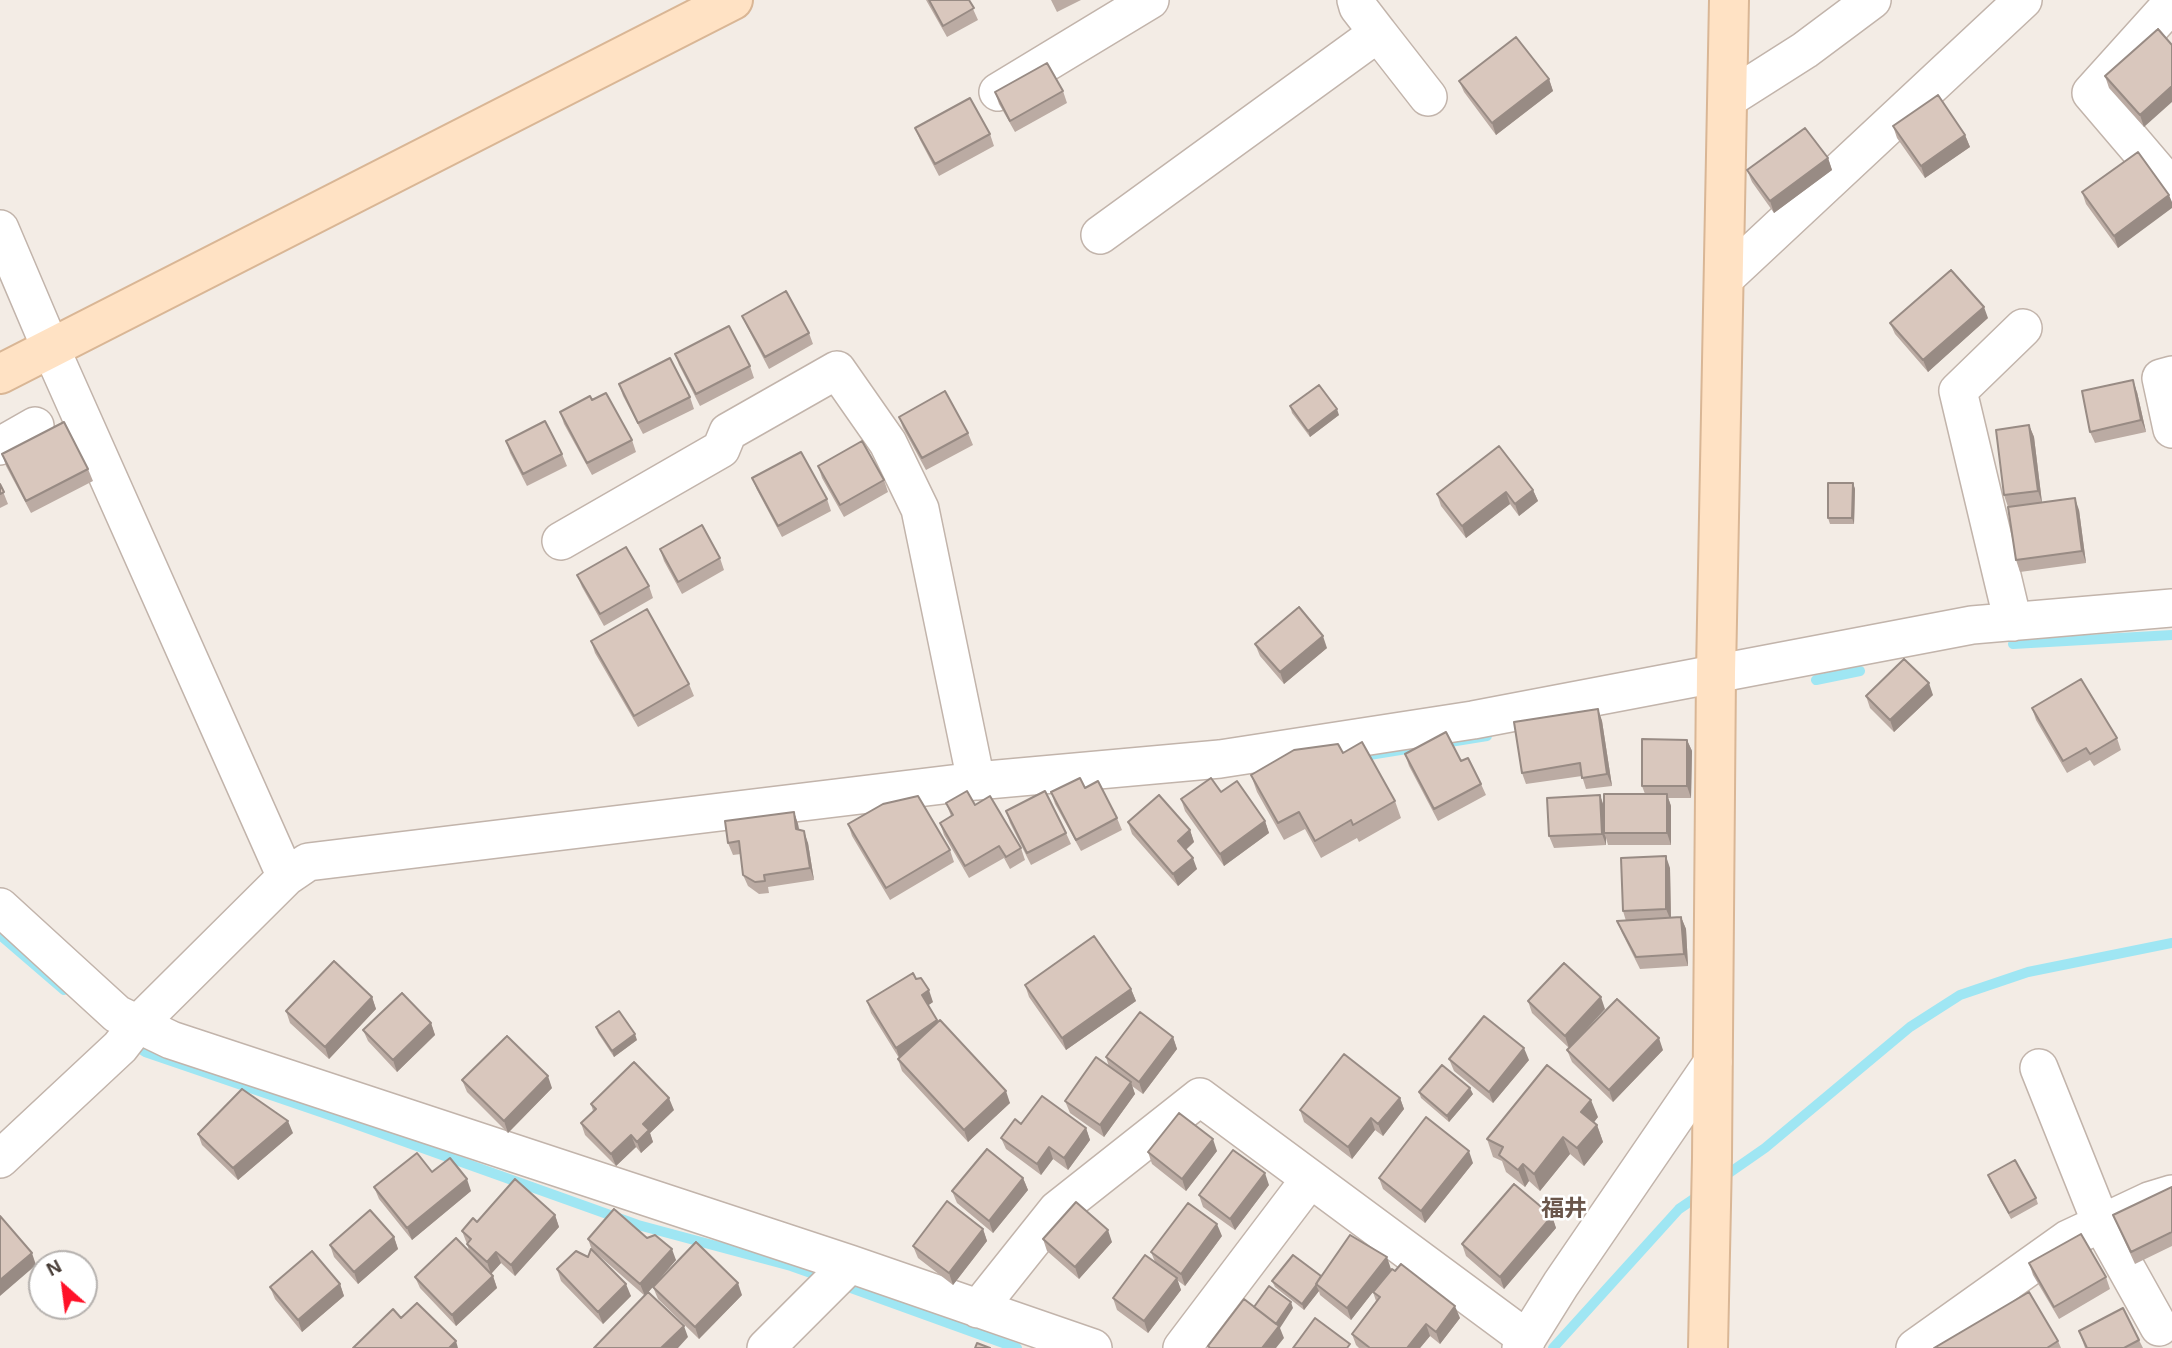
<!DOCTYPE html>
<html>
<head>
<meta charset="utf-8">
<style>
  body { margin:0 }
  #map { position:relative; width:2172px; height:1348px; overflow:hidden; background:#f3ece5; font-family:Helvetica,sans-serif }
  canvas { display:block }
  .north { position:absolute; left:28px; top:1250px; width:70px; height:70px; box-sizing:border-box; background:#fff; border:2px solid #b5b1ae; border-radius:50%; rotate:332deg; font-size:19px; font-weight:700; line-height:28px; text-align:center; color:#463b35 }
  .north::after { content:''; display:block; margin:auto; width:24px; height:32px; background:#ff1128; clip-path:polygon(50% 0,100% 100%,50% 72%,0 100%) }
</style>
</head>
<body>
<div id="map">
<canvas width="2172" height="1348"></canvas>
<div class="north">N</div>
</div>
<script>
const context = document.querySelector('canvas').getContext('2d');
context.lineJoin = 'round';
const shape = rows => new Path2D(rows.map(r => 'M' + r).join(''));
function trace(path, color, width, dash) { context.strokeStyle = color; context.lineWidth = width; context.lineCap = dash ? 'butt' : 'round'; context.setLineDash(dash || []); context.stroke(path); }
function paint(path, color) { context.fillStyle = color; context.fill(path, 'evenodd'); }
function write(font, color, halo, rows, align = 'center') {
  context.font = font + ' Helvetica,"Noto Sans JP",sans-serif'; context.lineWidth = 5; context.setLineDash([]); context.textBaseline = 'middle'; context.strokeStyle = halo; context.fillStyle = color; for (const [text, x, y, turn = 0] of rows) {
    context.save(); context.translate(x, y); context.rotate((+turn || 0) * Math.PI / 180); context.textAlign = isNaN(turn) ? turn : align; if (halo) context.strokeText(text, 0, 0); context.fillText(text, 0, 0); context.restore();
  }
}
trace(shape([
  [2013,644,2172,635],
  [1816,680,1860,671],
  [1357,757,1487,736],
  [0,935,64,990],
  [132,1043,145,1052,344,1120,638,1225,791,1266,825,1278],
  [1719,1180,1765,1148,1910,1027,1960,995,2028,972,2172,943],
  [840,1284,1017,1348],
  [1553,1348,1679,1209,1704,1192]
]), '#9fe6f3', 10);
const street = shape([
  [2172,3,2091,93,2172,188],
  [1378,33,1428,97],
  [998,92,1150,0],
  [1728,99,1805,50,1872,0],
  [0,229,51,349,286,877],
  [1100,235,1378,33,1358,7,1356,0],
  [1724,279,2023,0],
  [2172,375,2161,378,2172,429],
  [0,446,35,426],
  [561,541,721,449,728,432,837,370,888,443,920,509,976,781],
  [2013,622,1958,391,2023,328],
  [0,907,117,1014,171,1040,850,1264,1093,1348],
  [2039,1068,2101,1223,2159,1327],
  [0,1159,120,1047,137,1025,286,877,308,862,976,781,1220,759,1473,720,1972,625,2172,608],
  [978,1309,1057,1210,1200,1097,1527,1339],
  [766,1348,850,1264],
  [1182,1348,1310,1179],
  [1521,1348,1561,1284,1713,1062],
  [1915,1348,2068,1239,2149,1201,2172,1194]
]);
const secondary = shape([
  [0,374,733,0],
  [1708,1348,1712,1158,1716,672,1729,0]
]);
trace(street, '#c2b4ab', 40);
trace(secondary, '#d9b695', 42);
trace(street, '#fff', 37);
trace(secondary, '#ffe2c4', 38);
paint(shape([
  [926,0,969,0,978,20,947,37],
  [1051,0,1081,0,1057,12],
  [2158,29,2144,127,2109,88,2105,76],
  [1549,79,1553,91,1496,135,1464,92,1459,81],
  [1063,91,1067,103,1015,132,999,104,995,92],
  [1893,126,1965,135,1970,147,1925,178,1897,138],
  [915,128,990,134,994,146,939,176,920,140],
  [1828,158,1832,170,1774,213,1752,182,1747,170],
  [2082,192,2169,195,2118,248,2086,204],
  [742,316,809,333,813,344,769,369,747,327],
  [1988,318,1928,372,1895,334,1890,323],
  [675,354,750,366,754,378,700,406,679,365],
  [619,384,690,397,694,409,643,434,623,396],
  [2137,392,2146,432,2095,443,2090,432],
  [592,400,632,440,636,452,592,475,564,424,560,412],
  [1290,406,1339,415,1310,437,1292,413],
  [899,417,968,433,973,445,926,470,903,428],
  [2029,425,2034,437,2042,502,2079,510,2086,563,2020,572,2016,560,2008,507,2004,495],
  [506,441,562,454,567,466,527,486,510,453],
  [2,454,88,469,93,481,31,513,6,466],
  [818,466,884,480,888,492,844,517,822,478],
  [752,478,827,499,831,511,782,537,757,490],
  [1853,483,1855,489,1854,524,1830,524,1828,518],
  [0,484,8,504,0,508],
  [1533,490,1538,501,1519,516,1510,504,1466,538,1441,506,1437,494],
  [660,549,720,558,724,570,682,594,664,561],
  [577,575,649,586,653,598,604,626,582,587],
  [591,641,689,684,694,696,638,727,595,653],
  [1255,644,1327,648,1284,684,1260,656],
  [1933,695,1894,732,1870,708,1866,696],
  [2032,708,2117,738,2121,750,2094,766,2090,760,2067,773,2036,720],
  [1598,709,1602,721,1612,786,1586,789,1582,776,1526,784,1522,773],
  [1687,740,1692,751,1691,798,1668,798,1671,806,1671,845,1608,845,1606,838,1606,845,1554,848,1549,836,1600,795,1604,807,1645,794,1642,786],
  [1343,753,1395,801,1401,818,1359,842,1357,838,1321,858,1305,829,1284,840,1257,792,1251,775],
  [1405,754,1481,784,1486,795,1438,821,1409,766],
  [1051,792,1117,818,1122,830,1081,851,1055,804],
  [1221,792,1265,821,1269,833,1224,866,1185,811,1181,799],
  [946,803,975,805,1021,848,1025,860,1010,869,1004,858,969,878,944,835,940,823,951,816],
  [1006,811,1066,833,1071,844,1031,865,1010,823],
  [794,812,798,824,799,830,808,843,814,880,768,887,769,893,759,894,748,886,743,875,741,854,733,855,728,843],
  [1128,822,1190,830,1194,842,1186,850,1197,869,1178,886,1132,834],
  [848,824,950,850,954,862,890,900,852,836],
  [1670,868,1671,918,1681,917,1686,929,1688,966,1640,969,1622,933,1617,921,1626,921,1623,911],
  [1025,985,1131,989,1136,1001,1066,1050,1029,997],
  [372,997,376,1009,329,1059,290,1023,286,1011],
  [867,1001,933,1002,928,1005,938,1022,1010,1103,968,1142,902,1071,898,1059,899,1058,871,1013],
  [1528,1001,1605,1009,1569,1048,1532,1013],
  [431,1023,435,1035,397,1072,368,1041,363,1030],
  [596,1027,637,1040,614,1057,598,1033],
  [1173,1037,1177,1049,1143,1094,1132,1086,1135,1094,1104,1137,1070,1113,1065,1101,1109,1067,1106,1057],
  [1567,1050,1663,1050,1613,1102,1572,1062],
  [1449,1059,1529,1060,1493,1103,1454,1071],
  [462,1080,552,1088,508,1133,467,1092],
  [1419,1092,1473,1094,1449,1122,1421,1098],
  [1400,1098,1404,1109,1383,1136,1375,1130,1352,1159,1304,1122,1300,1110],
  [591,1104,674,1110,650,1133,653,1142,641,1153,636,1147,616,1166,585,1135,581,1123,593,1111],
  [1598,1117,1593,1123,1597,1125,1603,1142,1584,1166,1570,1154,1540,1191,1529,1181,1525,1187,1506,1172,1502,1161,1493,1157,1487,1139],
  [1021,1124,1086,1128,1090,1140,1068,1170,1053,1159,1041,1175,1006,1149,1001,1138],
  [293,1133,238,1180,202,1145,198,1134],
  [1217,1151,1186,1191,1152,1164,1148,1152],
  [1473,1163,1425,1223,1383,1189,1379,1178],
  [432,1172,471,1191,412,1240,379,1199,374,1187],
  [1988,1175,2036,1198,2038,1204,2011,1219,1990,1181],
  [1023,1178,1028,1190,993,1233,957,1203,952,1191],
  [1269,1185,1235,1230,1203,1207,1199,1195],
  [2172,1187,2172,1246,2135,1264,2118,1227,2113,1215],
  [555,1215,559,1227,515,1276,501,1263,491,1274,493,1276,497,1288,456,1326,420,1288,415,1277,469,1251,467,1244,462,1231,477,1222],
  [1552,1216,1556,1228,1504,1289,1466,1256,1462,1244],
  [983,1229,987,1241,953,1285,918,1258,913,1246],
  [1222,1236,1185,1286,1177,1280,1181,1290,1148,1333,1117,1310,1113,1298,1155,1262,1151,1252],
  [394,1237,398,1249,358,1284,334,1257,330,1245],
  [647,1238,676,1260,645,1296,596,1253,631,1296,603,1324,561,1281,557,1269,588,1257,592,1250,588,1239],
  [1043,1239,1112,1242,1079,1279,1047,1251],
  [2029,1263,2106,1277,2110,1289,2059,1319,2033,1275],
  [1391,1269,1351,1320,1320,1295,1319,1291,1304,1310,1275,1287,1272,1281],
  [340,1284,344,1296,302,1332,275,1299,270,1287],
  [653,1287,742,1295,699,1339,658,1299],
  [1373,1292,1460,1318,1440,1344,1430,1336,1420,1348,1359,1348,1356,1345,1352,1334,1376,1301],
  [2079,1331,2139,1340,2143,1348,2085,1348],
  [2058,1341,2061,1348,1934,1348]
]), '#bbaba3');
paint(shape([
  [1549,79,1553,91,1496,135,1492,123],
  [2172,86,2172,102,2144,127,2140,115],
  [1965,135,1970,147,1925,178,1921,166],
  [1828,158,1832,170,1774,213,1770,201],
  [2169,195,2172,202,2172,208,2118,248,2114,236],
  [1984,307,1988,318,1928,372,1923,360],
  [2133,380,2137,392,2146,432,2141,420],
  [1337,409,1339,415,1310,437,1308,431],
  [2029,425,2034,437,2042,503,2038,491],
  [1853,483,1855,489,1854,524,1852,518],
  [1533,490,1538,501,1519,516,1515,504],
  [1506,492,1510,504,1466,538,1462,526],
  [2075,498,2079,510,2086,563,2082,551],
  [1323,636,1327,648,1284,684,1280,672],
  [1929,683,1933,695,1894,732,1890,720],
  [1598,709,1602,721,1612,786,1607,774],
  [1687,740,1692,751,1691,798,1687,786],
  [1667,794,1671,806,1671,845,1667,833],
  [1600,795,1604,807,1604,833,1606,838,1606,845,1602,834],
  [794,812,798,824,801,841,796,829],
  [1265,821,1269,833,1224,866,1220,854],
  [1190,830,1194,842,1182,853,1178,841],
  [804,831,808,843,814,880,810,868],
  [1666,856,1670,868,1671,921,1666,909],
  [1193,858,1197,869,1178,886,1173,874],
  [1681,917,1686,929,1688,966,1684,954],
  [1131,989,1136,1001,1066,1050,1062,1038],
  [929,990,933,1002,926,1007,922,995],
  [372,997,376,1009,329,1059,325,1047],
  [1601,997,1605,1009,1569,1048,1565,1036],
  [937,1020,941,1032,900,1060,896,1048],
  [431,1023,435,1035,397,1072,393,1060],
  [635,1034,637,1040,614,1057,612,1051],
  [1173,1037,1177,1049,1143,1094,1139,1082],
  [1659,1038,1663,1050,1613,1102,1609,1090],
  [1524,1048,1529,1060,1493,1103,1489,1092],
  [548,1076,552,1088,508,1133,504,1121],
  [1131,1082,1135,1094,1104,1137,1100,1125],
  [1470,1088,1473,1094,1449,1122,1447,1116],
  [1006,1091,1010,1103,968,1142,964,1130],
  [669,1098,674,1110,650,1133,653,1142,641,1153,637,1142,643,1124],
  [1400,1098,1404,1109,1383,1136,1378,1124],
  [1591,1100,1598,1117,1588,1130,1581,1112],
  [1371,1118,1375,1130,1352,1159,1348,1147],
  [288,1121,293,1133,238,1180,233,1168],
  [1597,1125,1603,1142,1584,1166,1577,1148],
  [1086,1128,1090,1140,1068,1170,1064,1158],
  [631,1135,636,1147,616,1166,611,1154],
  [1563,1137,1570,1154,1540,1191,1534,1174],
  [1213,1139,1217,1151,1186,1191,1182,1179],
  [1049,1147,1053,1159,1041,1175,1037,1164],
  [1469,1151,1473,1163,1425,1223,1421,1211],
  [1523,1164,1529,1181,1525,1187,1518,1170],
  [1265,1173,1269,1185,1235,1230,1230,1219],
  [1023,1178,1028,1190,993,1233,989,1221],
  [467,1179,471,1191,412,1240,407,1228],
  [555,1215,559,1227,515,1276,511,1265],
  [1552,1216,1556,1228,1504,1289,1500,1277],
  [1217,1224,1222,1236,1185,1286,1181,1274],
  [983,1229,987,1241,953,1285,949,1273],
  [1108,1230,1112,1242,1079,1279,1075,1267],
  [394,1237,398,1249,358,1284,354,1272],
  [672,1249,676,1260,645,1296,640,1284],
  [496,1252,501,1263,491,1274,487,1262],
  [32,1253,36,1265,0,1296,0,1280],
  [1387,1257,1391,1269,1351,1320,1347,1308],
  [493,1276,497,1288,456,1326,452,1315],
  [1177,1278,1181,1290,1148,1333,1144,1321],
  [738,1283,742,1295,699,1339,695,1327],
  [340,1284,344,1296,302,1332,298,1320],
  [626,1284,631,1296,603,1324,598,1312],
  [1316,1285,1319,1291,1304,1310,1302,1304],
  [1291,1302,1293,1308,1280,1328,1284,1338,1276,1348,1262,1348,1275,1324],
  [1455,1306,1460,1318,1440,1344,1436,1332],
  [1426,1324,1430,1336,1420,1348,1407,1348],
  [684,1326,688,1337,678,1348,661,1348],
  [456,1341,458,1348,449,1348]
]), '#988b84');
const building = shape([
  [929,0,969,0,974,8,943,26,929,0],
  [2158,29,2172,45,2172,86,2140,115,2105,76,2158,29],
  [1516,37,1549,79,1492,123,1459,81,1516,37],
  [1047,63,1063,91,1010,121,995,92,1047,63],
  [1938,95,1965,135,1921,166,1893,126,1938,95],
  [970,98,990,134,935,164,915,128,970,98],
  [1805,128,1828,158,1770,201,1747,170,1805,128],
  [2138,152,2169,195,2114,236,2082,192,2138,152],
  [1951,270,1984,307,1923,360,1890,323,1951,270],
  [786,291,809,333,765,357,742,316,786,291],
  [729,326,750,366,696,394,675,354,729,326],
  [670,358,690,397,638,423,619,384,670,358],
  [2133,380,2141,420,2090,432,2082,391,2133,380],
  [1319,385,1337,409,1308,431,1290,406,1319,385],
  [945,391,968,433,922,458,899,417,945,391],
  [606,393,632,440,587,463,560,412,590,396,592,400,606,393],
  [545,421,562,454,523,474,506,441,545,421],
  [64,422,88,469,26,501,2,454,64,422],
  [2029,425,2038,491,2004,495,1996,430,2029,425],
  [862,441,884,480,840,505,818,466,862,441],
  [1499,446,1533,490,1515,504,1506,492,1462,526,1437,494,1499,446],
  [801,452,827,499,778,526,752,478,801,452],
  [1828,483,1853,483,1852,518,1828,518,1828,483],
  [0,484,4,492,0,494,0,484],
  [2075,498,2082,551,2016,560,2008,507,2075,498],
  [702,525,720,558,678,582,660,549,702,525],
  [626,547,649,586,600,614,577,575,626,547],
  [1299,607,1323,636,1280,672,1255,644,1299,607],
  [647,609,689,684,634,716,591,641,647,609],
  [1904,659,1929,683,1890,720,1866,696,1904,659],
  [2081,679,2117,738,2090,754,2086,748,2063,761,2032,708,2081,679],
  [1598,709,1607,774,1582,778,1580,763,1522,773,1514,722,1598,709],
  [1446,732,1461,761,1468,758,1481,784,1434,809,1405,754,1446,732],
  [1642,739,1687,740,1687,786,1642,786,1642,739],
  [1362,742,1395,801,1353,825,1351,820,1315,841,1299,812,1278,823,1251,775,1294,750,1338,744,1343,753,1362,742],
  [1080,778,1085,788,1098,781,1117,818,1076,840,1051,792,1080,778],
  [1211,778,1221,792,1237,781,1265,821,1220,854,1181,799,1211,778],
  [967,791,975,805,990,796,1021,848,1006,857,999,846,965,866,940,823,953,815,946,803,967,791],
  [1045,791,1066,833,1027,853,1006,811,1045,791],
  [1604,794,1667,794,1667,833,1604,833,1604,794],
  [1159,795,1190,830,1178,841,1193,858,1173,874,1128,822,1159,795],
  [1600,795,1602,834,1549,836,1547,798,1600,795],
  [918,796,950,850,886,888,848,824,883,804,918,796],
  [794,812,796,829,804,831,810,868,764,875,765,881,755,882,743,875,739,841,728,843,725,821,794,812],
  [1666,856,1666,909,1623,911,1621,858,1666,856],
  [1681,917,1684,954,1636,957,1617,921,1681,917],
  [1094,936,1131,989,1062,1038,1025,985,1094,936],
  [334,961,372,997,325,1047,286,1011,334,961],
  [1564,963,1601,997,1565,1036,1528,1001,1564,963],
  [913,973,916,979,921,978,929,990,922,995,937,1020,896,1048,867,1001,913,973],
  [402,993,431,1023,393,1060,363,1030,402,993],
  [1617,999,1659,1038,1609,1090,1567,1050,1617,999],
  [619,1011,635,1034,612,1051,596,1027,619,1011],
  [1140,1012,1173,1037,1139,1082,1106,1057,1140,1012],
  [1484,1016,1524,1048,1489,1092,1449,1059,1484,1016],
  [940,1020,1006,1091,964,1130,898,1059,940,1020],
  [507,1036,548,1076,504,1121,462,1080,507,1036],
  [1344,1054,1400,1098,1378,1124,1371,1118,1348,1147,1300,1110,1344,1054],
  [1096,1057,1131,1082,1100,1125,1065,1101,1096,1057],
  [634,1062,669,1098,643,1124,649,1130,637,1142,631,1135,611,1154,581,1123,596,1109,591,1104,634,1062],
  [1442,1065,1470,1088,1447,1116,1419,1092,1442,1065],
  [1547,1065,1591,1100,1581,1112,1597,1125,1577,1148,1563,1137,1534,1174,1523,1164,1518,1170,1499,1155,1503,1147,1487,1139,1547,1065],
  [242,1089,288,1121,233,1168,198,1134,242,1089],
  [1042,1096,1086,1128,1064,1158,1049,1147,1037,1164,1001,1138,1015,1119,1021,1124,1042,1096],
  [1179,1113,1213,1139,1182,1179,1148,1152,1179,1113],
  [1426,1117,1469,1151,1421,1211,1379,1178,1426,1117],
  [987,1149,1023,1178,989,1221,952,1191,987,1149],
  [1233,1150,1265,1173,1230,1219,1199,1195,1233,1150],
  [417,1153,432,1172,450,1158,467,1179,407,1228,374,1187,417,1153],
  [2015,1160,2036,1198,2009,1213,1988,1175,2015,1160],
  [515,1179,555,1215,511,1265,496,1252,487,1262,467,1244,471,1239,462,1231,473,1218,477,1222,515,1179],
  [1514,1184,1552,1216,1500,1277,1462,1244,1514,1184],
  [2172,1187,2172,1232,2131,1252,2113,1215,2172,1187],
  [947,1201,983,1229,949,1273,913,1246,947,1201],
  [1076,1202,1108,1230,1075,1267,1043,1239,1076,1202],
  [1188,1203,1217,1224,1181,1274,1151,1252,1188,1203],
  [614,1209,647,1238,655,1235,672,1249,640,1284,588,1239,614,1209],
  [370,1210,394,1237,354,1272,330,1245,370,1210],
  [0,1216,32,1253,0,1280,0,1216],
  [2081,1234,2106,1277,2054,1307,2029,1263,2081,1234],
  [1350,1235,1387,1257,1347,1308,1316,1284,1350,1235],
  [456,1238,493,1276,452,1315,415,1277,456,1238],
  [696,1242,738,1283,695,1327,653,1287,696,1242],
  [591,1249,626,1284,598,1312,557,1269,576,1251,588,1257,591,1249],
  [312,1251,340,1284,298,1320,270,1287,312,1251],
  [1145,1255,1177,1278,1144,1321,1113,1298,1145,1255],
  [1293,1255,1321,1276,1316,1284,1317,1284,1302,1304,1272,1281,1293,1255],
  [1401,1264,1455,1306,1436,1332,1426,1324,1407,1348,1370,1348,1352,1334,1380,1297,1373,1292,1392,1269,1395,1271,1401,1264],
  [1269,1286,1291,1302,1276,1324,1254,1307,1269,1286],
  [648,1292,684,1326,661,1348,594,1348,648,1292],
  [2029,1292,2058,1341,2047,1348,1934,1348,2029,1292],
  [1244,1299,1279,1326,1262,1348,1210,1348,1208,1346,1244,1299],
  [417,1303,456,1341,449,1348,353,1348,393,1309,401,1318,417,1303],
  [2123,1308,2139,1340,2124,1348,2087,1348,2079,1331,2123,1308],
  [1315,1318,1350,1344,1347,1348,1293,1348,1315,1318],
  [977,1343,990,1348,975,1348,977,1343]
]);
paint(building, '#d9c7bd');
trace(building, '#988b84', 2);
write('bold 23px', '#6a564b', '#fff', [
  ["福井",1564,1210]
]);
</script>
</body>
</html>
